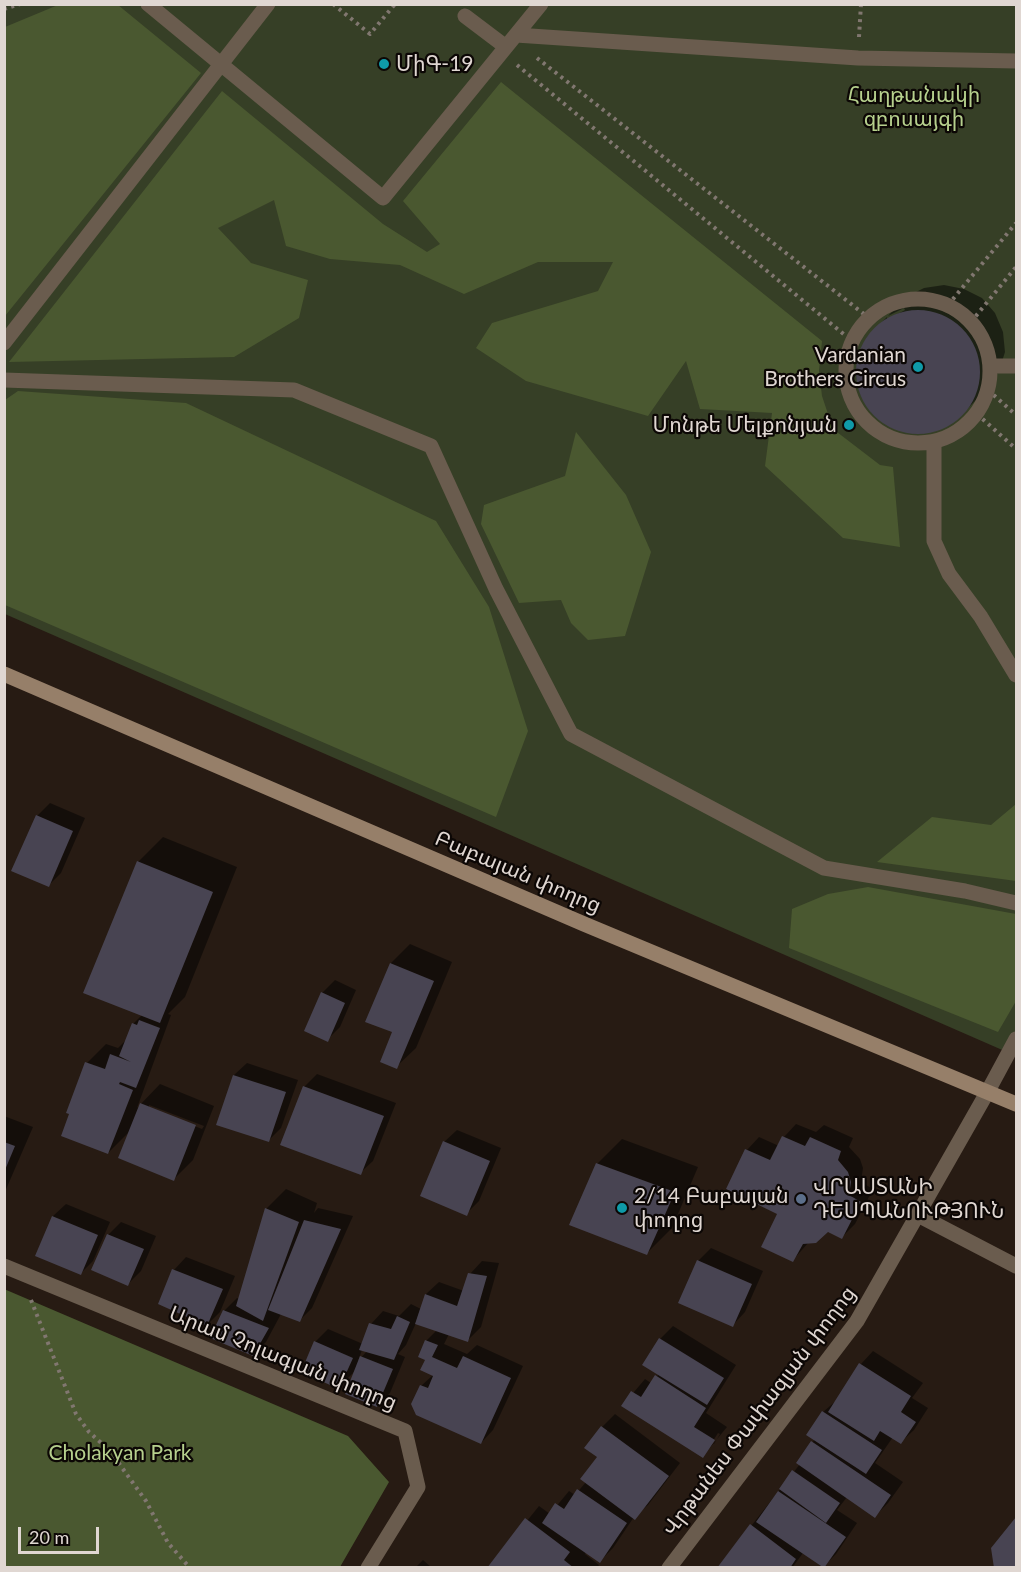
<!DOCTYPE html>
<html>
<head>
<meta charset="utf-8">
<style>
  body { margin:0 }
  #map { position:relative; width:1021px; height:1572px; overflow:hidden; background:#271b13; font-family:Lato,sans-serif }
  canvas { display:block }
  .frame { position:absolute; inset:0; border:6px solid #e0d7d2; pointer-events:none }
  .scale { position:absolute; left:18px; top:1527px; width:81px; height:27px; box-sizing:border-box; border:3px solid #e0d7d2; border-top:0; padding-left:8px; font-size:18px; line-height:21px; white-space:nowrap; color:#e0d7d2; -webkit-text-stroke:4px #0c0705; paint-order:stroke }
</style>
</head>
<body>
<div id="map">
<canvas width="1021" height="1572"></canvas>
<div class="frame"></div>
<div class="scale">20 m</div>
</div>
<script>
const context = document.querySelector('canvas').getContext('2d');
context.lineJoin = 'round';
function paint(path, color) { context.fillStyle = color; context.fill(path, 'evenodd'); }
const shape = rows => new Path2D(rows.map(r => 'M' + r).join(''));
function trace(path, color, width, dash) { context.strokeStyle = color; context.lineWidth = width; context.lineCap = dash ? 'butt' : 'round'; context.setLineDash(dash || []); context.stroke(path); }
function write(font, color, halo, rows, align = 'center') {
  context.font = font + ' Lato,"Noto Sans Armenian",sans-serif'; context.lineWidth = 4.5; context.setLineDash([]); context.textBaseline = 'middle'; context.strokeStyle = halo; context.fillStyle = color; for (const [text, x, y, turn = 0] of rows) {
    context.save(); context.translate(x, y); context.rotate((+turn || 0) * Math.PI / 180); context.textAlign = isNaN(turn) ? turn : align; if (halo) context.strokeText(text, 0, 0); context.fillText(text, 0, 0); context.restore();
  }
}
paint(shape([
  [5,5,1016,5,1016,1056,5,614]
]), '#363f26');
paint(shape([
  [58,5,118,5,201,73,5,316,5,27],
  [501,82,822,341,819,371,822,396,833,429,880,465,893,467,900,547,843,538,765,466,772,413,700,409,686,361,648,416,526,381,476,348,492,323,598,291,613,262,538,262,464,294,400,265,330,259,286,246,274,200,218,228,251,263,308,280,299,318,234,357,9,362,222,91,383,224,427,252,440,244,403,201],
  [18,391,186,403,436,521,489,607,528,731,496,817,5,605,5,400],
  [576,432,626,495,651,552,625,636,588,640,571,623,561,600,519,603,481,524,484,505,565,476],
  [1016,804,1016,881,877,862,932,817,991,825],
  [868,887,1016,914,1016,1001,998,1032,789,948,792,909,828,894],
  [4,1289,348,1436,389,1482,340,1567,5,1567]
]), '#4a5830');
paint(shape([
  [944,285,964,289,982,298,995,313,1003,332,1005,352,999,371,988,388,963,413,946,426,927,432,907,432,888,425,872,413,861,396,856,376,858,356,867,337,887,317,887,320,905,310,904,308,888,316,906,297,924,288],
  [50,803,85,818,61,873,48,886,37,816],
  [163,837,237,867,185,997,168,1014,171,1015,137,1108,160,1084,214,1106,193,1160,174,1179,131,1130,108,1153,87,1063,106,1044,118,1048,127,1039,134,1023,142,1015,138,862],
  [149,1105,204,1126,202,1129,149,1108],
  [410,944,452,962,416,1048,396,1067,394,1031,367,1021,391,963],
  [335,980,356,990,340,1027,327,1040,322,993],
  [247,1063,298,1080,281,1128,268,1141,218,1124,234,1075],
  [317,1074,396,1103,373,1161,360,1173,304,1087],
  [4,1116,33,1127,4,1194],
  [796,1124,816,1132,824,1125,853,1138,849,1147,860,1159,863,1168,861,1182,873,1189,855,1224,842,1237,828,1230,809,1242,793,1260,779,1213,728,1188,747,1150,759,1137,779,1146,784,1137],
  [457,1130,501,1148,479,1201,466,1214,444,1142],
  [622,1139,698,1167,672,1228,647,1253,597,1164],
  [286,1189,317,1203,314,1213,318,1208,353,1216,312,1308,299,1321,281,1314,266,1342,253,1354,224,1311,237,1298,239,1299,267,1208],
  [66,1204,110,1222,93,1261,80,1274,37,1255,53,1216],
  [121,1222,156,1236,141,1271,128,1284,108,1235],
  [711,1248,763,1271,745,1312,733,1325,680,1302,699,1260],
  [186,1257,235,1276,220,1312,207,1325,160,1303,174,1270],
  [482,1261,499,1263,481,1327,468,1340,449,1334,444,1344,467,1354,477,1345,523,1366,493,1430,481,1443,421,1386,433,1375,427,1359,420,1356,427,1340,437,1330,416,1323,406,1345,398,1354,405,1357,390,1393,377,1406,356,1370,339,1387,315,1342,328,1329,363,1344,371,1324,383,1311,399,1316,411,1304,421,1309,426,1294,439,1282,464,1291,470,1274],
  [362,1350,367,1351,358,1361],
  [673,1326,736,1365,706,1413,727,1427,703,1456,623,1405,645,1379,651,1383,659,1374,644,1364,660,1339],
  [718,1433,720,1434,714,1444,711,1444],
  [873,1351,923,1383,912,1398,928,1408,914,1430,901,1442,893,1437,875,1463,903,1482,888,1503,875,1516,847,1497,837,1510,857,1523,836,1554,823,1567,803,1553,792,1568,718,1568,800,1464,798,1463,815,1439,823,1412,837,1400,861,1364],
  [615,1414,680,1463,648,1505,634,1517,613,1548,600,1561,586,1552,585,1554,599,1565,597,1568,489,1568,539,1506,550,1514,569,1491,575,1495,586,1482,599,1456,602,1427],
  [1016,1520,1016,1568,996,1568,993,1548],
  [423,1560,432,1568,415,1568]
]), '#0007');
paint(shape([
  '856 372a62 62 0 1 1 124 0a62 62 0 1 1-124 0Z',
  [36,815,73,831,49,887,11,871],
  [137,861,213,892,160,1023,83,993],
  [390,963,434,981,397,1069,380,1062,392,1032,365,1022],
  [321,992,345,1003,328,1042,304,1031],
  [139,1020,160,1028,136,1088,120,1082,119,1084,133,1090,108,1154,61,1136,69,1114,66,1113,85,1062,105,1069,110,1054,131,1062,119,1056,132,1023,137,1025],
  [233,1075,286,1092,269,1142,216,1125],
  [303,1086,384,1116,361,1175,280,1145],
  [140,1103,196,1125,174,1181,118,1158],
  [782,1136,805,1146,810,1137,841,1151,838,1160,848,1172,851,1182,849,1195,861,1202,842,1239,828,1232,816,1243,803,1244,793,1262,761,1247,777,1214,726,1189,745,1149,770,1160],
  [443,1141,490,1161,467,1216,420,1196],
  [4,1142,15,1146,5,1170,4,1170],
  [596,1163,675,1192,647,1255,569,1225],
  [265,1208,299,1222,263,1321,236,1306],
  [52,1216,98,1235,81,1275,35,1256],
  [304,1220,341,1229,300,1322,268,1310],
  [107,1234,144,1249,128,1286,91,1270],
  [697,1260,752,1284,733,1327,678,1303],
  [172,1269,223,1289,207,1326,158,1304],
  [468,1273,487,1276,468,1342,415,1324,425,1294,457,1306],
  [223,1310,269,1328,253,1356,210,1338],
  [397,1316,410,1322,394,1360,359,1350,369,1323,391,1329],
  [659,1338,724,1378,707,1405,642,1365],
  [425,1340,438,1345,432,1357,457,1368,463,1356,511,1378,481,1444,416,1415,411,1404,420,1385,428,1388,433,1376,420,1370,425,1360,418,1357],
  [314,1341,353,1358,339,1389,301,1372],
  [360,1356,393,1369,377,1407,345,1394],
  [859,1363,911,1396,901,1412,916,1422,901,1444,880,1431,874,1441,828,1412],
  [655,1375,706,1408,694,1427,715,1440,703,1458,621,1406,631,1391,641,1397],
  [822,1411,882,1450,866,1474,806,1435],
  [601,1426,669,1476,635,1520,580,1479,597,1457,584,1448],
  [811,1441,891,1495,875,1518,796,1463],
  [792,1470,840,1503,826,1523,779,1489],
  [577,1489,627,1523,600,1563,542,1523,555,1503,564,1509],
  [778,1491,846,1537,824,1568,756,1522],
  [1016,1517,1016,1568,994,1568,991,1548],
  [525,1518,570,1552,564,1560,574,1568,487,1568],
  [750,1524,796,1559,790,1568,717,1568]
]), '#484452');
trace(shape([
  [333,4,370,34,395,4],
  [4,9,20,4],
  [859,37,861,4],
  [537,58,869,318],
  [517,65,852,341],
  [948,305,1016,223],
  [971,322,1016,267],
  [988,390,1016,415],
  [977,414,1016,449],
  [31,1300,76,1414,89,1432,110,1451,146,1501,168,1543,190,1568]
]), '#817770', 4, [3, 4.5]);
trace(shape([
  [148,4,383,198,541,4],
  [465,16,506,47],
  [516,35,858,58,1016,61],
  '846 371a72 72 0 1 1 144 0a72 72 0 1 1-144 0Z',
  [4,343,268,4],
  [991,366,1016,366],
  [4,380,294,390,431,446,496,589,571,734,824,868,965,891,1016,903],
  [934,442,934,541,949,574,981,617,1016,675],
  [988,1091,1016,1039],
  [918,1215,1016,1266]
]), '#6a5c4e', 15);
trace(shape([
  [4,1266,405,1431,418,1487,368,1568],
  [669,1568,857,1321,988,1091]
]), '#6a5c4e', 15);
trace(shape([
  [4,674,584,924,1016,1104]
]), '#967f69', 15);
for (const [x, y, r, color] of [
  [384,64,6,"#0f9aa8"],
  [918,367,6,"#0f9aa8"],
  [849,425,6,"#0f9aa8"],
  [801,1199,6,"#5c6f8a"],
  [622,1208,6,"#0f9aa8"]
]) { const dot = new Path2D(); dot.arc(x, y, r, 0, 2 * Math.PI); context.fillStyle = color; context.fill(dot); trace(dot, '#0c0705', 2); }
write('21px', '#e0d7d2', '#0c0705', [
  ["ՄիԳ-19",396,64],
  ["Vardanian",906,355,"right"],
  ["Brothers Circus",906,379,"right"],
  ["Մոնթե Մելքոնյան",837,425,"right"],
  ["ՎՐԱՍՏԱՆԻ",813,1187],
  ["ԴԵՍՊԱՆՈՒԹՅՈՒՆ",813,1211],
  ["2/14 Բաբայան",634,1196],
  ["փողոց",634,1220]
], 'left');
write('21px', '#b6d08d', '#0c0705', [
  ["Հաղթանակի",914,95],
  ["զբոսայգի",914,119],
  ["Cholakyan Park",120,1453]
]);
write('21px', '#e0d7d2', '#0c0705', [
  ["Բաբայան փողոց",518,872,23],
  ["Արամ Չոլագյան փողոց",283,1358,22],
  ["Վրթանես Փափազյան փողոց",759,1411,-53]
]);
</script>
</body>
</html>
